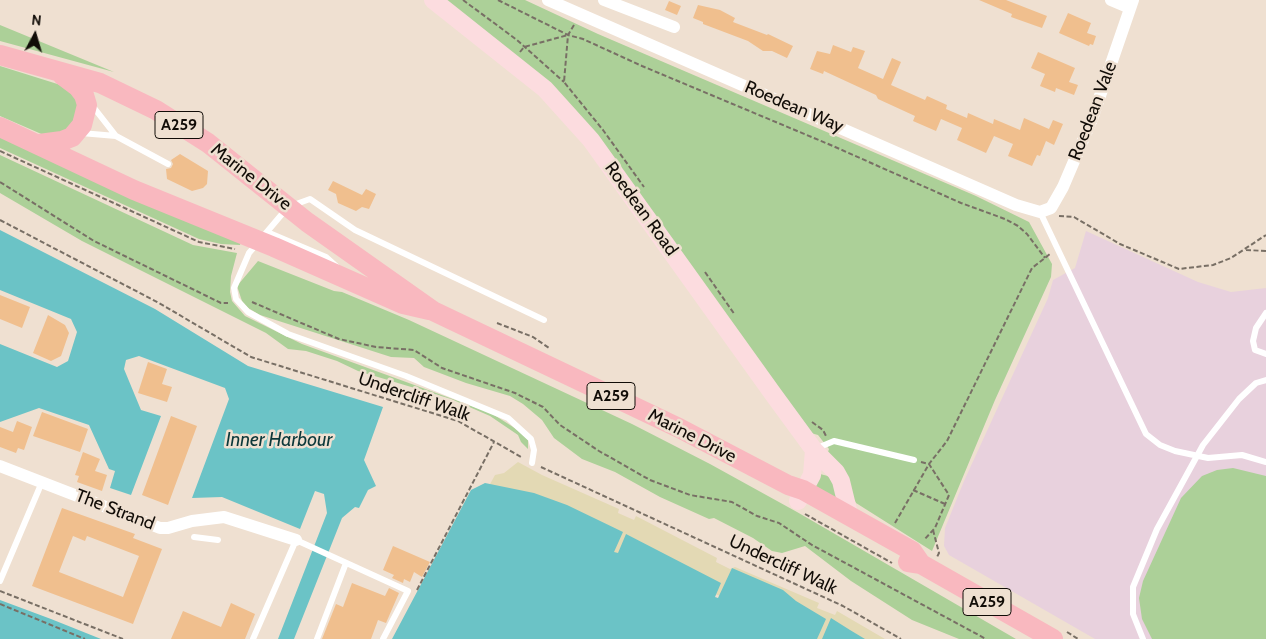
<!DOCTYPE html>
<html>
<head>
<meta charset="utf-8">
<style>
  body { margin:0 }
  #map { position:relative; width:1266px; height:639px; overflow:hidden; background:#efe0d1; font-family:Cabin,sans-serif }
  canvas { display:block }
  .north { position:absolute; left:10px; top:10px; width:50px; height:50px; -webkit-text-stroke:4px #efe0d1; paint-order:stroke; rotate:6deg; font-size:14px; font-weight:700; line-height:20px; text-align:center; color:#110c07 }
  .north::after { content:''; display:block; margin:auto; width:18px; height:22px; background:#110c07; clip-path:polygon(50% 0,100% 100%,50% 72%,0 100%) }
</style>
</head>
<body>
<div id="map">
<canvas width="1266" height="639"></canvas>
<div class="north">N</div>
</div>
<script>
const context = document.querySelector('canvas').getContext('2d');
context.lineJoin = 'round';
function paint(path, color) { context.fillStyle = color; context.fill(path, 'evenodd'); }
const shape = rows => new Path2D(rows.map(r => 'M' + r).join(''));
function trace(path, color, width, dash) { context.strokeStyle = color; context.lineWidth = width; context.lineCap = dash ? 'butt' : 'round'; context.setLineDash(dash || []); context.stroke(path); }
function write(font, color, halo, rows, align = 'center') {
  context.font = font + ' Cabin,sans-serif'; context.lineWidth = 5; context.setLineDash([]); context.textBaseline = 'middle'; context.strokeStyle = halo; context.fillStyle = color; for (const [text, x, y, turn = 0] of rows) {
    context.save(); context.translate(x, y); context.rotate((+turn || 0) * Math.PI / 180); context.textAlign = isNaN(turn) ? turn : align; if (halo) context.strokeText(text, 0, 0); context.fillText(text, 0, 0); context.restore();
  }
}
paint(shape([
  [1086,231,1198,282,1231,292,1266,288,1266,639,1095,639,949,555,944,546,945,528,964,481,1048,298,1053,280,1075,268]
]), '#e8d1dd');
paint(shape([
  [443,0,525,0,598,34,976,196,1029,222,1052,264,1051,277,995,400,932,551,856,503,828,452,829,449,818,435,811,433,627,179],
  [0,25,114,72,0,41],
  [0,66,67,87,79,103,69,133,46,136,0,116],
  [0,134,241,241,240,245,221,244,199,239,0,148],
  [0,155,193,245,237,253,231,276,230,292,232,301,245,316,302,344,491,413,521,432,528,440,528,449,521,442,518,435,490,416,451,399,358,371,337,361,306,351,288,349,266,333,82,241,0,193],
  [258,261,334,291,342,292,409,320,632,424,710,464,797,512,1016,639,959,639,912,620,851,581,805,546,782,553,772,551,753,538,714,518,709,519,660,497,615,472,582,459,554,438,542,420,523,404,510,396,466,383,424,367,414,358,391,357,260,315,248,308,242,301,237,286],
  [1233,468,1266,476,1266,639,1152,639,1142,619,1139,598,1143,581,1181,498,1202,476,1217,470],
  [820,474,832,477,838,499,816,491,814,480]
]), '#acd098');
paint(shape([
  [518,462,542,475,619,509,618,513,634,520,636,516,717,558,716,562,730,569,735,567,819,603,817,608,835,615,837,611,885,639,801,639,730,600,601,549,489,486,495,475,504,473]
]), '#e3d9b4');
paint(shape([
  [0,230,155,309,248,366,383,407,364,460,376,486,368,490,359,508,355,507,342,518,294,639,278,639,327,513,324,494,315,491,300,529,222,497,192,498,229,399,225,388,139,356,126,360,124,369,141,410,161,416,131,495,110,488,115,471,109,469,89,425,39,408,0,422,0,344,57,367,68,361,77,332,71,319,0,290],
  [485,483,534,493,567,505,623,532,614,552,618,553,626,534,721,583,715,597,718,598,732,568,783,590,796,601,826,619,817,639,392,639,471,490],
  [0,600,51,619,101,639,0,639],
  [831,618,850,630,865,639,822,639]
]), '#6bc3c6');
paint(shape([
  [979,0,1006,0,1047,16,1042,28,1011,17,1012,14],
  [669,1,681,6,677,15,665,10],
  [698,5,720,10,735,18,733,22,767,35,768,34,793,46,787,58,772,51,763,51,748,41,703,24,703,22,693,18],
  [1068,13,1091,23,1087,33,1096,36,1093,45,1090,44,1089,46,1059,33],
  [833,45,851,52,853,47,865,51,858,68,883,79,892,58,901,62,891,85,925,100,927,96,947,105,946,109,967,118,968,113,993,124,994,119,1020,130,1024,118,1049,129,1053,120,1063,124,1054,145,1046,141,1040,156,1037,155,1032,166,1008,156,1013,144,994,136,986,153,957,140,962,128,941,119,936,131,913,121,915,116,878,99,876,95,824,71,823,74,810,69,817,51,830,54],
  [1038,52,1075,68,1069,82,1078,85,1074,95,1056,88,1055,92,1040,86,1045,74,1031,68],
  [180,154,208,171,207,184,203,188,192,191,167,179,166,169,171,168,173,164,171,160],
  [333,181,362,195,366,189,376,194,369,209,362,207,356,211,338,203,336,194,328,190],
  [0,295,30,307,22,328,0,319],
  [48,315,65,325,69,333,61,356,51,361,33,353],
  [148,362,167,369,162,384,172,387,167,402,138,393],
  [42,412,88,429,80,452,33,436],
  [171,416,197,426,168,505,142,495],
  [17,421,32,427,24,450,18,448,16,453,0,447,0,427,13,432],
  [83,452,100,459,95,471,107,475,102,491,77,482,79,476,75,475],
  [62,508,135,534,133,538,162,549,133,624,32,586],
  [73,536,85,541,87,536,139,556,123,597,59,572],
  [393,546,430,562,422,577,414,572,410,582,404,579,403,583,392,578,394,575,383,570],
  [352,583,385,596,389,588,399,593,386,623,378,620,371,639,322,639,336,604,343,607],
  [231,603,255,614,245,639,171,639,183,611,221,627]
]), '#f0bf8e');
trace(shape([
  [463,0,517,40,564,82],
  [498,0,568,35,583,39,642,66,833,146,961,203,1005,219,1018,226,1027,234,1045,258],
  [574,25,568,35,564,82,603,130,644,187],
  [520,52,524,47,568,35],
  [0,151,199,242,235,249],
  [0,182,94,241,221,303,228,303],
  [1059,216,1074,217,1120,244,1179,269,1213,265,1231,258,1266,235],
  [0,220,159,303,251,357,458,421,523,458],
  [1246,250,1266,251],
  [705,272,735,315],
  [252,302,339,339,376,347,414,350,442,368,515,393,543,407,560,425,599,451,650,480,690,495,732,502,757,516,779,523,812,545,986,639],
  [497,323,533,337,549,348],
  [812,422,823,430,826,436],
  [921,462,929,464,947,441,1032,268,1050,254],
  [541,467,843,606,901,639],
  [913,490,945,504],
  [805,514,892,563],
  [895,523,929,464,949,495,935,528,924,540],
  [933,530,939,553,937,557],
  [417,590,494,442],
  [0,591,123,639],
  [0,604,85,639],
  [1067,632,1078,639]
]), '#786f65', 2, [5, 2.5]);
trace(shape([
  [91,104,116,136],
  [81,133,116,136,168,164],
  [1040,212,1146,434,1160,445,1175,451,1208,458,1242,455,1266,462],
  [267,232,326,257,336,266],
  [1266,313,1256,328,1253,341,1255,350,1266,354],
  [815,449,834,441,914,460],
  [532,463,534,450,531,439,508,418,406,376,288,334,248,312,236,299,234,288,249,253,288,207,310,199,355,230,544,320],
  [194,537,218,540],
  [0,581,42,482],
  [253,639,296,540,408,591,383,639],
  [317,639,346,563],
  [1143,639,1133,614,1133,587,1157,529,1203,445,1239,399,1256,383,1266,380]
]), '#fff', 6);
trace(shape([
  [548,0,1016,205,1040,212,1051,208,1063,187,1092,119,1133,0],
  [604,0,674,27],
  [1111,0,1130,8],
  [0,466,160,528,168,528,192,521,224,517,296,540]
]), '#fff', 12);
trace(shape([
  [433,0,545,89,591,140,773,394,814,450,836,472,841,481,849,514],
  [798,501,812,475,814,450]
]), '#fcdcdf', 18);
trace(shape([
  [0,55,100,83,156,110,208,143,307,222,433,311,679,428,788,485,803,490,912,551,921,564],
  [0,127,134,190,274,247,403,304,429,310],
  [39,144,62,141,72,137,82,125,87,105,84,95,78,87,62,75],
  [908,562,921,564,1053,639]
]), '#f9b8bf', 20);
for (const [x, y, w] of [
  [179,125,48],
  [611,396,48],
  [987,602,48]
]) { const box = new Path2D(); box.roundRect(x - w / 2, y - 13.5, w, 27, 4); context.fillStyle = '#efe0d1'; context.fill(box); trace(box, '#110c07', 1); }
write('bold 16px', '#110c07', null, [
  ["A259",179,125],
  ["A259",611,396],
  ["A259",987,602]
]);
write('18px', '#110c07', '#efe0d1', [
  ["Roedean Way",794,107,23],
  ["Roedean Vale",1093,111,-69],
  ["Marine Drive",251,177,38],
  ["Roedean Road",641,209,54],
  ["Undercliff Walk",414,397,19],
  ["Marine Drive",692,436,27],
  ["The Strand",115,510,21],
  ["Undercliff Walk",783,565,25]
]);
write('italic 19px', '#0c383a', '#efe0d1', [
  ["Inner Harbour",279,440]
]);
</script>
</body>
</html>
